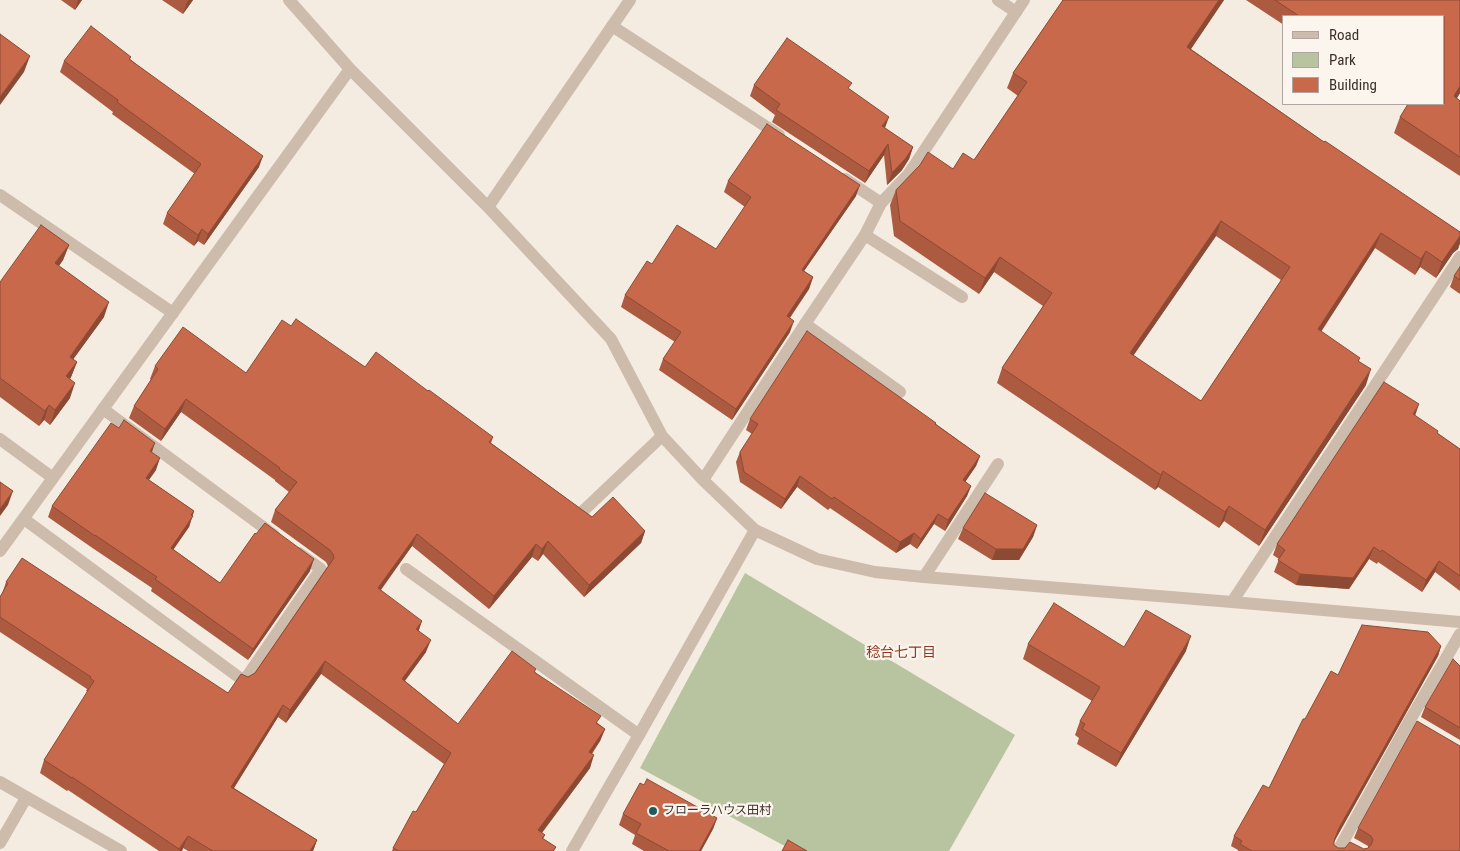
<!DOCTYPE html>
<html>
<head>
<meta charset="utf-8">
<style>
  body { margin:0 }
  #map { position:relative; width:1460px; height:851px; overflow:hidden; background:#f4ebe1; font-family:"Roboto Condensed",sans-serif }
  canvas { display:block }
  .legend { position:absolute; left:1282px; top:15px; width:162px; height:90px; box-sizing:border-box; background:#fbf5ee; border:1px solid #aea6a0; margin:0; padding:6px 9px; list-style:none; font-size:15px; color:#3b302b }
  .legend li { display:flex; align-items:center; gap:10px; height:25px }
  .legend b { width:25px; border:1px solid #aea6a0 }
</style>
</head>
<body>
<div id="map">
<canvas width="1460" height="851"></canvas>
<ul class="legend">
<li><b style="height:6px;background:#cdbbac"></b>Road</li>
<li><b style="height:14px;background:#b8c4a0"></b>Park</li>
<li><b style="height:14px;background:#c8694b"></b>Building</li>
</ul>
</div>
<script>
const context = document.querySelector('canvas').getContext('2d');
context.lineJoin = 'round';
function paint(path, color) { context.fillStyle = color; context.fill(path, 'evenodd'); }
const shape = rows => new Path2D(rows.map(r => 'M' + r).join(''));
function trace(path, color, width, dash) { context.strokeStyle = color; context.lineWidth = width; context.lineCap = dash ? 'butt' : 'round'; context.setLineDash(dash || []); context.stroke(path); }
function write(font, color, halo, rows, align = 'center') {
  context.font = font + ' "Roboto Condensed","Noto Sans JP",sans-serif'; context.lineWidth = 4.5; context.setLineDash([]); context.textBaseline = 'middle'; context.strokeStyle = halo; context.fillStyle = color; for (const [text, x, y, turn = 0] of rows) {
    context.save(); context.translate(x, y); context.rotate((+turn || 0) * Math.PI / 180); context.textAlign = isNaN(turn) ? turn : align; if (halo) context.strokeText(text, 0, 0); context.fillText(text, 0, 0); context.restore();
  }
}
paint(shape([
  [745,573,1015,735,949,851,794,851,640,768]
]), '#b8c4a0');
trace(shape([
  [998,0,1016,12],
  [612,26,779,135],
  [845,179,881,203],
  [0,195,173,313],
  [865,235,962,297],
  [805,324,900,392],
  [103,409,274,535],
  [24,519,244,681,321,569,299,553],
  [406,569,639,735],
  [924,577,998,464]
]), '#cdbbac', 12);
trace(shape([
  [289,0,350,69,488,207,611,339,662,436,703,480,755,530,817,559,875,572,924,577,1232,602,1460,622],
  [488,207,630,0],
  [0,439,53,478],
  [703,480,805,324,865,235,881,203,908,175,1024,0],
  [582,512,662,436],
  [0,551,350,69],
  [1232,602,1460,257],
  [0,782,121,851],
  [0,843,26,798],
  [572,851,639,735,755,530],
  [1338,851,1410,720,1460,634]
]), '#cdbbac', 12);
paint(shape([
  [61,0,82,0,75,10],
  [162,0,193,0,183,14],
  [1063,0,1224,0,1191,49,1324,142,1460,232,1460,243,1458,249,1453,253,1436,278,1420,267,1415,275,1375,248,1321,332,1359,361,1366,385,1259,546,1224,521,1219,528,1158,487,1155,490,997,383,1002,368,1043,306,994,272,979,294,894,236,890,205,896,190,974,160,1018,96,1007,88,1013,73],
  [1216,236,1281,280,1201,401,1133,356],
  [1246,0,1460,0,1460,93,1457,98,1460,101,1460,176,1394,133,1400,117,1444,104,1444,16,1284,16,1284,25],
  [131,57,130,59,259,167,204,245,198,241,194,246,163,224,167,213,195,174,112,114,113,112,60,72,64,61],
  [754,85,849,89,885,128,913,147,909,159,902,170,887,185,884,155,865,183,772,122,775,115,750,96],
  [728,181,856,196,804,271,813,277,809,289,790,318,790,332,732,420,659,370,663,359,675,342,621,307,625,295,652,264,716,249,745,207,724,192],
  [69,245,63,260,59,266,104,317,73,359,77,362,71,377,70,379,70,398,50,425,44,420,39,426,0,397,0,282],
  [1460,267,1460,294,1450,287,1454,276],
  [291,326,365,367,428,391,493,437,491,443,592,517,645,531,641,543,584,597,543,554,538,561,532,557,489,609,412,546,381,590,418,631,426,652,405,681,458,724,535,672,605,729,600,741,592,754,590,768,542,833,545,835,543,839,556,847,554,851,392,851,393,848,416,812,444,764,321,674,286,723,278,717,234,788,317,840,313,851,188,851,183,848,182,851,159,851,68,790,67,791,40,773,44,760,88,692,86,691,87,689,0,632,0,597,2,594,6,582,228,693,248,677,255,673,328,566,326,562,271,522,275,510,289,492,275,481,275,480,181,412,161,441,129,418,134,406,151,380,150,379,155,366,246,373],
  [1415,416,1437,433,1460,449,1460,591,1435,572,1422,592,1378,562,1377,564,1369,559,1349,589,1296,585,1274,572,1279,559,1273,555,1277,544],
  [750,419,936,424,980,456,976,466,965,482,971,486,967,496,945,531,934,524,917,549,910,544,896,553,830,508,828,510,797,487,781,509,740,482,736,462,740,452,752,434,746,430],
  [152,453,156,470,149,480,194,511,189,527,173,549,220,583,310,571,248,660,151,591,152,588,91,547,48,517,52,506],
  [1037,525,1033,537,1019,560,992,560,958,539,963,528],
  [1028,644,1124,647,1186,651,1116,767,1077,744,1079,738,1075,735,1080,721,1092,701,1023,659],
  [1441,646,1438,656,1334,842,1334,845,1338,848,1364,849,1368,848,1368,846,1354,838,1358,828,1460,851,1238,851,1238,850,1231,846,1234,836,1269,788,1305,719,1338,675],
  [1460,666,1460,740,1421,717,1425,707],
  [644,785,717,818,713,829,701,851,644,851,632,844,635,835,619,825,623,814]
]), '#ac5a40');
paint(shape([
  [78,0,82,0,75,10],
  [189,0,193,0,183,14,187,2],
  [1219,0,1224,0,1182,62,1187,47],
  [30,56,24,72,0,105,0,97],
  [1460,86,1460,93,1448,112,1454,96],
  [889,117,885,128,882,126],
  [888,144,884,155,865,183,869,171],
  [913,147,909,159,902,170,887,185,892,173],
  [263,156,259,167,204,245,208,234],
  [860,185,856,196,797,281,802,270],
  [1221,221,1216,236,1124,369,1130,353],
  [202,229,198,241,194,246,198,235],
  [1381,233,1375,248,1312,345,1318,329],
  [1460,236,1460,243,1458,249,1453,253,1436,278,1442,262],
  [69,245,63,260,50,278,55,263],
  [1426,251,1420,267,1415,275,1421,259],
  [1000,257,994,272,979,294,985,278],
  [813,277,809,289,783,327,787,316],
  [109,302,104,317,64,372,70,357],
  [794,321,790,332,732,420,736,409],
  [77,362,71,377,61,391,66,376],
  [1371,369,1366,385,1259,546,1265,530],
  [75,383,70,398,50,425,55,410],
  [186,399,181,412,161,441,165,429],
  [1419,404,1415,416,1413,414],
  [49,405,44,420,39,426,45,411],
  [155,443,151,455,150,451],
  [980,456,976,466,959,491,963,480],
  [160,458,156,470,142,489,146,478],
  [1163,471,1158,487,1155,490,1161,475],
  [800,476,797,487,781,509,785,499],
  [971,486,967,496,945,531,948,520],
  [13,491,8,505,0,516,0,509],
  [1229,506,1224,521,1219,528,1225,512],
  [194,511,189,527,167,559,171,548],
  [938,514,934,524,917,549,921,539],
  [1037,525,1033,537,1019,560,992,560,996,549],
  [645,531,641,543,584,597,589,585],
  [914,533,910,544,896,553,900,542],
  [417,534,412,546,373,600,378,588],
  [548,541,543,554,538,561,542,549],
  [536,544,532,557,489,609,494,596],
  [1374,547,1369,559,1349,589,1296,585,1300,574],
  [314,559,310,571,248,660,253,649],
  [1439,561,1435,572,1422,592,1426,580],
  [422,621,418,633,416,629],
  [1191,636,1186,651,1116,767,1121,753],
  [431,640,426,652,397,691,402,679],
  [1441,646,1438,656,1336,838,1330,851,1339,828],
  [325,661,321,674,286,723,290,710],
  [283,705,278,717,227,799,231,787],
  [605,729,600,741,584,764,589,752],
  [594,755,590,768,534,843,538,830],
  [717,818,713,829,701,851,699,851],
  [188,836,183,848,182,851,179,851],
  [317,840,313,851,310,851]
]), '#8c4a34');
const building = shape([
  [1063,0,1219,0,1187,47,1324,142,1325,141,1460,232,1460,236,1442,262,1426,251,1421,259,1381,233,1318,329,1360,358,1358,361,1371,369,1265,530,1229,506,1225,512,1163,471,1161,475,1002,368,1052,293,1000,257,985,278,900,221,896,190,920,165,928,152,953,169,963,153,974,160,1027,82,1013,73,1063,0],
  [1221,221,1290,267,1201,401,1130,353,1221,221],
  [1275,0,1460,0,1460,86,1454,96,1460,101,1460,157,1400,117,1408,104,1444,104,1444,16,1299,16,1275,0],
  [91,26,131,57,129,59,263,156,208,234,202,229,198,235,167,213,201,164,117,102,118,100,64,61,91,26],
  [0,34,30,56,0,97,0,34],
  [787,38,852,83,848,88,889,117,882,126,913,147,906,158,892,173,888,144,869,171,776,110,780,104,754,85,787,38],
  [767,124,860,185,802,270,813,277,787,316,794,321,736,409,663,359,681,332,625,295,647,261,652,264,677,225,716,249,751,197,728,181,767,124],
  [41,225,69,245,55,263,109,302,70,357,77,362,66,376,75,383,55,410,49,405,45,411,0,378,0,282,41,225],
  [1460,267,1460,280,1454,276,1460,267],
  [296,319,365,367,376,352,428,391,429,390,493,437,489,442,592,517,613,497,645,531,589,585,548,541,542,549,536,544,494,596,417,534,378,588,422,621,416,629,431,640,402,679,458,724,512,651,536,669,534,672,601,716,596,723,605,729,589,752,594,755,538,830,545,835,542,838,556,847,553,851,399,851,393,848,413,811,416,812,451,753,325,661,290,710,283,705,231,787,317,840,310,851,311,851,213,851,188,836,179,849,72,777,72,778,44,760,94,681,90,678,91,677,0,617,0,597,8,583,6,582,22,558,228,693,241,674,248,677,255,673,334,558,333,554,330,550,275,510,297,482,279,469,280,468,186,399,165,429,134,406,158,369,155,366,183,327,246,373,282,320,291,326,296,319],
  [807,331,936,423,935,424,980,456,963,480,971,486,948,520,938,514,921,539,914,533,900,542,834,497,832,499,800,476,785,499,744,472,740,452,758,424,750,419,807,331],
  [1384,382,1419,404,1413,414,1438,431,1437,433,1460,449,1460,576,1439,561,1426,580,1382,550,1381,552,1374,547,1353,578,1300,574,1278,560,1285,550,1277,544,1384,382],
  [124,420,155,443,150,451,160,458,146,478,194,511,191,515,193,516,171,548,220,583,255,533,256,534,265,523,314,559,253,649,155,579,157,577,95,535,95,536,52,506,111,423,119,428,124,420],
  [0,482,13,491,0,509,0,482],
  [985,493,1037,525,1023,549,996,549,963,528,985,493],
  [1054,603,1124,647,1146,610,1191,636,1121,753,1082,729,1085,724,1080,721,1100,687,1028,644,1054,603],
  [1362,625,1428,632,1441,646,1339,828,1334,841,1334,845,1338,848,1345,848,1350,842,1364,849,1368,848,1371,845,1373,840,1371,836,1358,828,1417,721,1460,746,1460,851,1252,851,1240,844,1242,841,1234,836,1263,785,1269,788,1303,719,1305,719,1331,671,1338,675,1362,625],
  [1453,659,1460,666,1460,728,1425,707,1453,659],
  [647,779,717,818,699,851,669,851,636,833,641,824,623,814,640,783,644,785,647,779],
  [788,840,807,851,782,851,788,840]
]);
paint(building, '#c8694b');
trace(building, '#8c4a34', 1);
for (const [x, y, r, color] of [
  [653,811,5,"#1f5a5e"]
]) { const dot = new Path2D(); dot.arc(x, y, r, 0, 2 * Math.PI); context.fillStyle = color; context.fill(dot); trace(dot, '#fbf5ee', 2); }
write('12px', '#3b302b', '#fbf5ee', [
  ["フローラハウス田村",663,811]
], 'left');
write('14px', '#8c3b22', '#fbf5ee', [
  ["稔台七丁目",901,653]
]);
</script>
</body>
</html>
